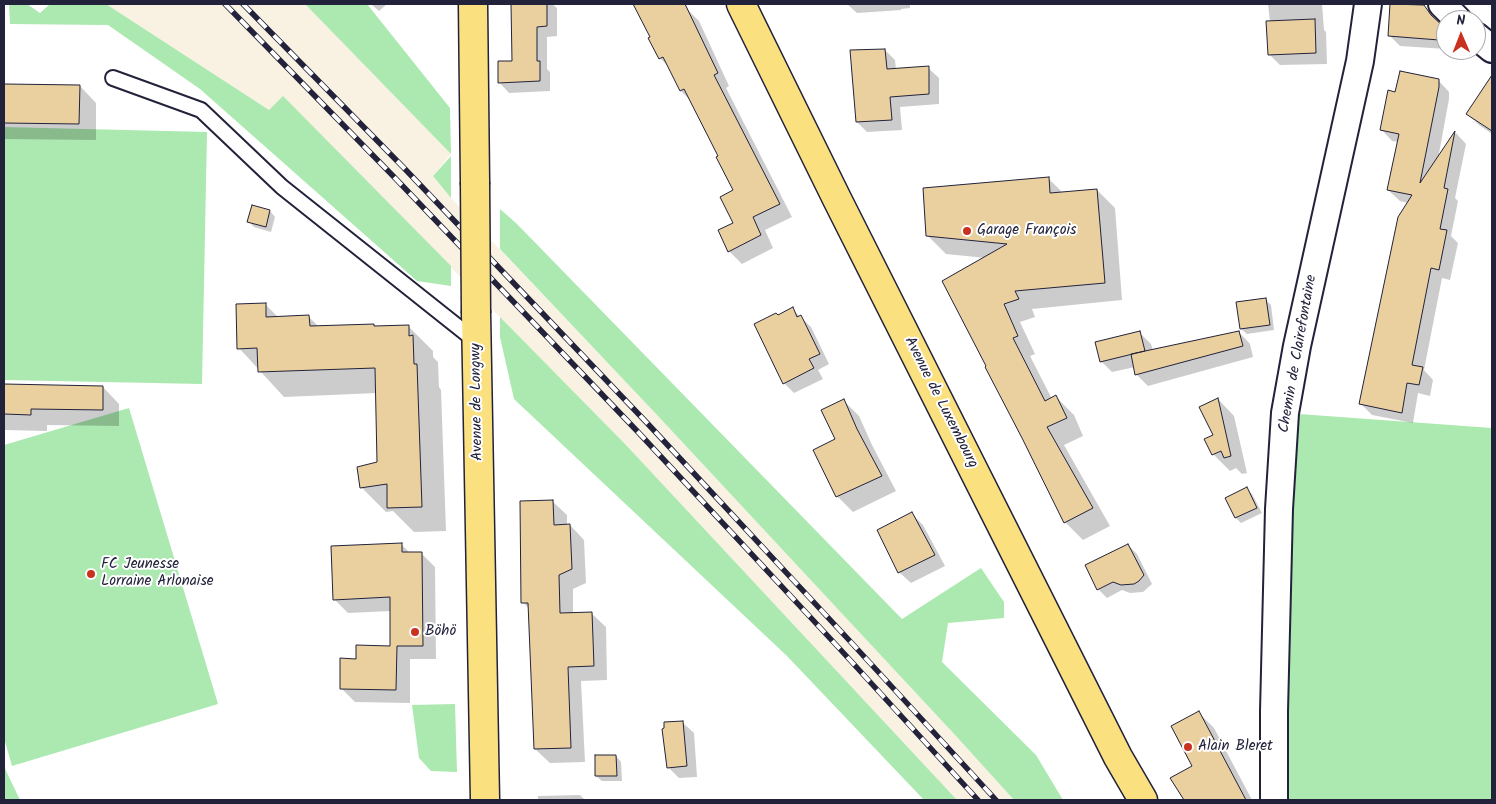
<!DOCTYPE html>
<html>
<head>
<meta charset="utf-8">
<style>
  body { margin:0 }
  #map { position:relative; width:1496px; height:804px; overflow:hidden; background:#fff; font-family:Kalam,sans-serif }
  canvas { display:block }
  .frame { position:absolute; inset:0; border:5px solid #22223b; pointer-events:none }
  .north { position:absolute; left:1436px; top:10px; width:50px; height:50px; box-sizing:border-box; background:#fff; border:1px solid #a7a7b1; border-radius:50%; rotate:359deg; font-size:14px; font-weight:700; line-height:20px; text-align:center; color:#22223b }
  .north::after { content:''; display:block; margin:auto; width:18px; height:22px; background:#c8321e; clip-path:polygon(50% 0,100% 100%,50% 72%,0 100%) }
</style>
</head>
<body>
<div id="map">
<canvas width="1496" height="804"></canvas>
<div class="frame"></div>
<div class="north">N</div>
</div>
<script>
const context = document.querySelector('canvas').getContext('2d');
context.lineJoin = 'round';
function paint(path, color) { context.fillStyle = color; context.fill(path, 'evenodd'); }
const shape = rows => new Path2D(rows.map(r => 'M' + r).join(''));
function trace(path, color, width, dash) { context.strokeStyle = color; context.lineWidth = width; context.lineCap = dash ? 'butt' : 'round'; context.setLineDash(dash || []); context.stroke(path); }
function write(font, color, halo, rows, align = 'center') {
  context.font = font + ' Kalam,sans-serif'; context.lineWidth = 4; context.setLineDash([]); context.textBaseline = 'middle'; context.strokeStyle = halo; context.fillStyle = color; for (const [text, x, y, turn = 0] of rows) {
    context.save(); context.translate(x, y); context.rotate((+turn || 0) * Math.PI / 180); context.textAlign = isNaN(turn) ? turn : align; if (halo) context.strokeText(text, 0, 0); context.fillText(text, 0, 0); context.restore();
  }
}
paint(shape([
  [106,4,305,4,451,154,433,176,451,198,658,416,956,736,1014,800,957,800,626,445,283,97,269,110]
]), '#f9f1e2');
paint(shape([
  [9,4,27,4,40,13,50,4,106,4,269,110,283,96,451,266,451,286,417,281,200,89,108,25,10,24],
  [305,4,367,4,450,108,451,154],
  [4,127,207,132,202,384,4,380],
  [451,156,451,198,433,176],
  [500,209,516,223,902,619,981,568,1004,602,1004,618,948,623,942,662,1036,755,1063,800,1014,800,956,736,658,416,500,249],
  [500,317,626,445,957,800,924,800,787,656,514,399,500,337],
  [129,408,218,704,12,766,4,738,4,445],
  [1285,413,1492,428,1492,800,1264,800],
  [455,704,457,772,431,771,419,758,412,705],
  [4,766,8,775,20,800,4,800]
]), '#abe9b0');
paint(shape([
  [371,4,387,4,379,11],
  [512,4,552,4,557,8,557,36,547,37,547,69,550,72,550,91,509,93,499,82,513,62],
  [634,4,685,4,689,11,699,21,729,86,726,88,792,217,765,230,773,248,742,264,729,251,735,223,735,191,720,157,692,102,681,91,669,67,660,58,651,37],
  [847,4,910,4,910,8,901,9,901,10,857,13],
  [1268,4,1322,4,1324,30,1326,32,1327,64,1280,65,1269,54,1270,22],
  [1391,4,1424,6,1446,31,1446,49,1400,46,1389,35],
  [885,50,895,60,896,70,928,68,939,78,939,104,900,107,902,130,867,132,857,122],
  [1438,80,1449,92,1449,99,1438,159,1456,133,1466,144,1455,198,1458,201,1451,236,1458,243,1450,280,1442,278,1424,370,1433,380,1430,396,1418,393,1413,423,1372,415,1361,404,1408,203,1400,201,1388,190,1399,142,1392,141,1381,129,1396,94],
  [4,85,80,86,96,103,96,140,4,139],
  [1484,89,1492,91,1492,134,1479,125,1468,114],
  [1049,179,1063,193,1097,190,1115,208,1122,300,1032,309,1035,317,1020,322,1035,354,1030,356,1052,399,1056,397,1074,415,1083,436,1064,445,1110,526,1083,540,1065,522,986,258,946,254,928,236],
  [270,211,275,217,271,232,254,227,249,222],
  [1265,299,1271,305,1274,330,1247,334,1241,329],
  [265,304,279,318,309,317,319,327,373,325,376,328,408,326,433,351,433,357,438,362,439,387,441,390,446,531,414,532,393,511,386,512,361,487,379,462,377,393,284,397,239,348],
  [792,309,811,327,829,364,818,370,823,379,794,393,784,383,778,316],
  [1239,332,1250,344,1253,357,1148,386,1136,374,1135,367,1112,372,1101,361,1140,333,1151,344,1153,351],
  [4,385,103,387,119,404,119,426,47,425,47,431,4,430],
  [1218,399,1234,416,1247,473,1242,474,1236,468,1230,471,1213,454],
  [844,401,859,416,872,445,896,491,853,512,837,496,837,440],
  [1247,489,1252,494,1262,513,1241,523,1236,518,1226,499],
  [552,501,567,515,567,525,570,525,584,540,586,583,573,589,573,614,591,613,606,627,607,680,581,681,585,762,550,763,535,749,530,610,523,602],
  [912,514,923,525,945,566,911,583,899,572],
  [401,544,410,553,421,553,435,567,436,659,410,659,410,703,355,702,341,688,357,660,391,647,391,611,348,613,334,599],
  [1128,545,1137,554,1152,584,1143,592,1130,593,1122,590,1107,598,1098,589],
  [1199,713,1214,728,1252,800,1185,800,1172,778,1194,766],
  [682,722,694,733,697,777,679,778,668,767],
  [616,756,621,762,622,781,602,781,596,776],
  [580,795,585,800,538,800,538,796]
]), '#0003');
const building = shape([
  [511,4,547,4,547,26,537,27,537,61,540,61,540,81,498,83,498,61,512,61,511,4],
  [633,4,685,4,718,73,714,75,780,204,753,217,761,235,728,252,718,230,733,223,720,197,733,190,716,157,718,156,684,89,680,91,663,57,659,59,648,38,650,37,633,4],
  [1390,4,1424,5,1431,15,1446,29,1446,33,1439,40,1388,36,1390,4],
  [1315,19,1316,53,1268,55,1266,21,1315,19],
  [885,49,887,69,929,66,929,94,890,97,892,120,856,122,850,50,885,49],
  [1400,71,1439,79,1439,87,1420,183,1455,131,1444,188,1448,189,1440,229,1447,230,1439,270,1431,268,1412,365,1423,367,1419,385,1407,383,1402,413,1359,404,1398,217,1412,195,1387,190,1399,134,1380,130,1388,90,1395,92,1400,71],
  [1492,75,1492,131,1466,114,1492,75],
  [4,84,80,85,79,124,4,123,4,84],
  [1049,177,1050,193,1097,189,1105,283,1015,291,1019,299,1004,304,1018,336,1013,338,1045,401,1056,395,1067,418,1047,427,1093,508,1064,523,1022,438,985,367,986,366,942,281,1007,244,926,236,923,188,1049,177],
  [252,205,270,210,266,227,247,222,252,205],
  [1266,298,1270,325,1240,329,1236,302,1266,298],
  [266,303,266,317,309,315,310,326,374,324,374,326,409,325,409,336,413,335,414,364,417,364,422,507,387,508,387,484,360,488,357,467,377,462,375,368,258,372,257,348,237,349,236,304,266,303],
  [793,307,797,317,801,315,820,354,809,359,814,368,783,384,754,324,776,313,778,315,793,307],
  [1140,331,1145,351,1100,362,1095,342,1140,331],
  [1239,331,1243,346,1135,375,1131,354,1239,331],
  [4,384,103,386,103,410,31,409,31,415,4,414,4,384],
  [1218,398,1231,456,1224,458,1221,451,1212,455,1204,439,1213,435,1199,407,1218,398],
  [844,399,857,429,882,476,836,497,813,450,835,439,821,410,844,399],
  [1247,487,1257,508,1235,518,1225,498,1247,487],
  [553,500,554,525,570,524,572,569,559,575,560,613,592,612,594,666,568,667,571,748,534,749,528,603,521,603,520,501,553,500],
  [912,512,935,555,898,573,877,530,912,512],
  [402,543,402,552,422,552,423,646,397,646,396,690,340,689,340,658,356,659,356,645,390,646,390,597,333,600,331,546,402,543],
  [1128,544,1144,575,1139,581,1134,584,1121,585,1113,582,1097,590,1085,565,1128,544],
  [1199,711,1246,800,1184,800,1170,778,1192,766,1171,726,1199,711],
  [683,721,687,766,667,768,662,729,664,728,664,722,683,721],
  [595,755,616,755,617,776,595,776,595,755]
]);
paint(building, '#ead09f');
trace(building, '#22223b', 1);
const service = shape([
  [113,78,201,110,282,187,477,342]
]);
const minor = shape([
  [1442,4,1458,20],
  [1476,36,1492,49],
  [1274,800,1274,711,1279,509,1285,413,1297,346,1360,61,1368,4]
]);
const primary = shape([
  [473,4,475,182],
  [741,4,837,199,1038,598,1118,757,1143,800],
  [476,313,485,800]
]);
trace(service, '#22223b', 18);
trace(minor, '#22223b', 30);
trace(primary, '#22223b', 31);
trace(service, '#fff', 14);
trace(minor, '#fff', 26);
trace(primary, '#fbe080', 28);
const rail = shape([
  [225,4,396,179,638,432,839,648,978,800],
  [243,4,404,168,648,424,848,639,996,800]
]);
trace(rail, '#22223b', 5.5);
trace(rail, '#fff', 4, [11]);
const primaryBridge = shape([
  [475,182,476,313]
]);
trace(primaryBridge, '#22223b', 31, []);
trace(primaryBridge, '#fbe080', 28);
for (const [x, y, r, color] of [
  [967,231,5,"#c8321e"],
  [91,574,5,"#c8321e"],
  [415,632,5,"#c8321e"],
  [1188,747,5,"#c8321e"]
]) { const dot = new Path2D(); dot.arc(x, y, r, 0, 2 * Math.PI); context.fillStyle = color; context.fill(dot); trace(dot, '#fff', 2); }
write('15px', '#22223b', '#fff', [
  ["Garage François",977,231],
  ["FC Jeunesse",101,565],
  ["Lorraine Arlonaise",101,582],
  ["Böhö",425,632],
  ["Alain Bleret",1198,747]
], 'left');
write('15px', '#22223b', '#fff', [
  ["Chemin de Clairefontaine",1299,354,-80],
  ["Avenue de Longwy",478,402,-91],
  ["Avenue de Luxembourg",940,403,63]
]);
</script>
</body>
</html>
